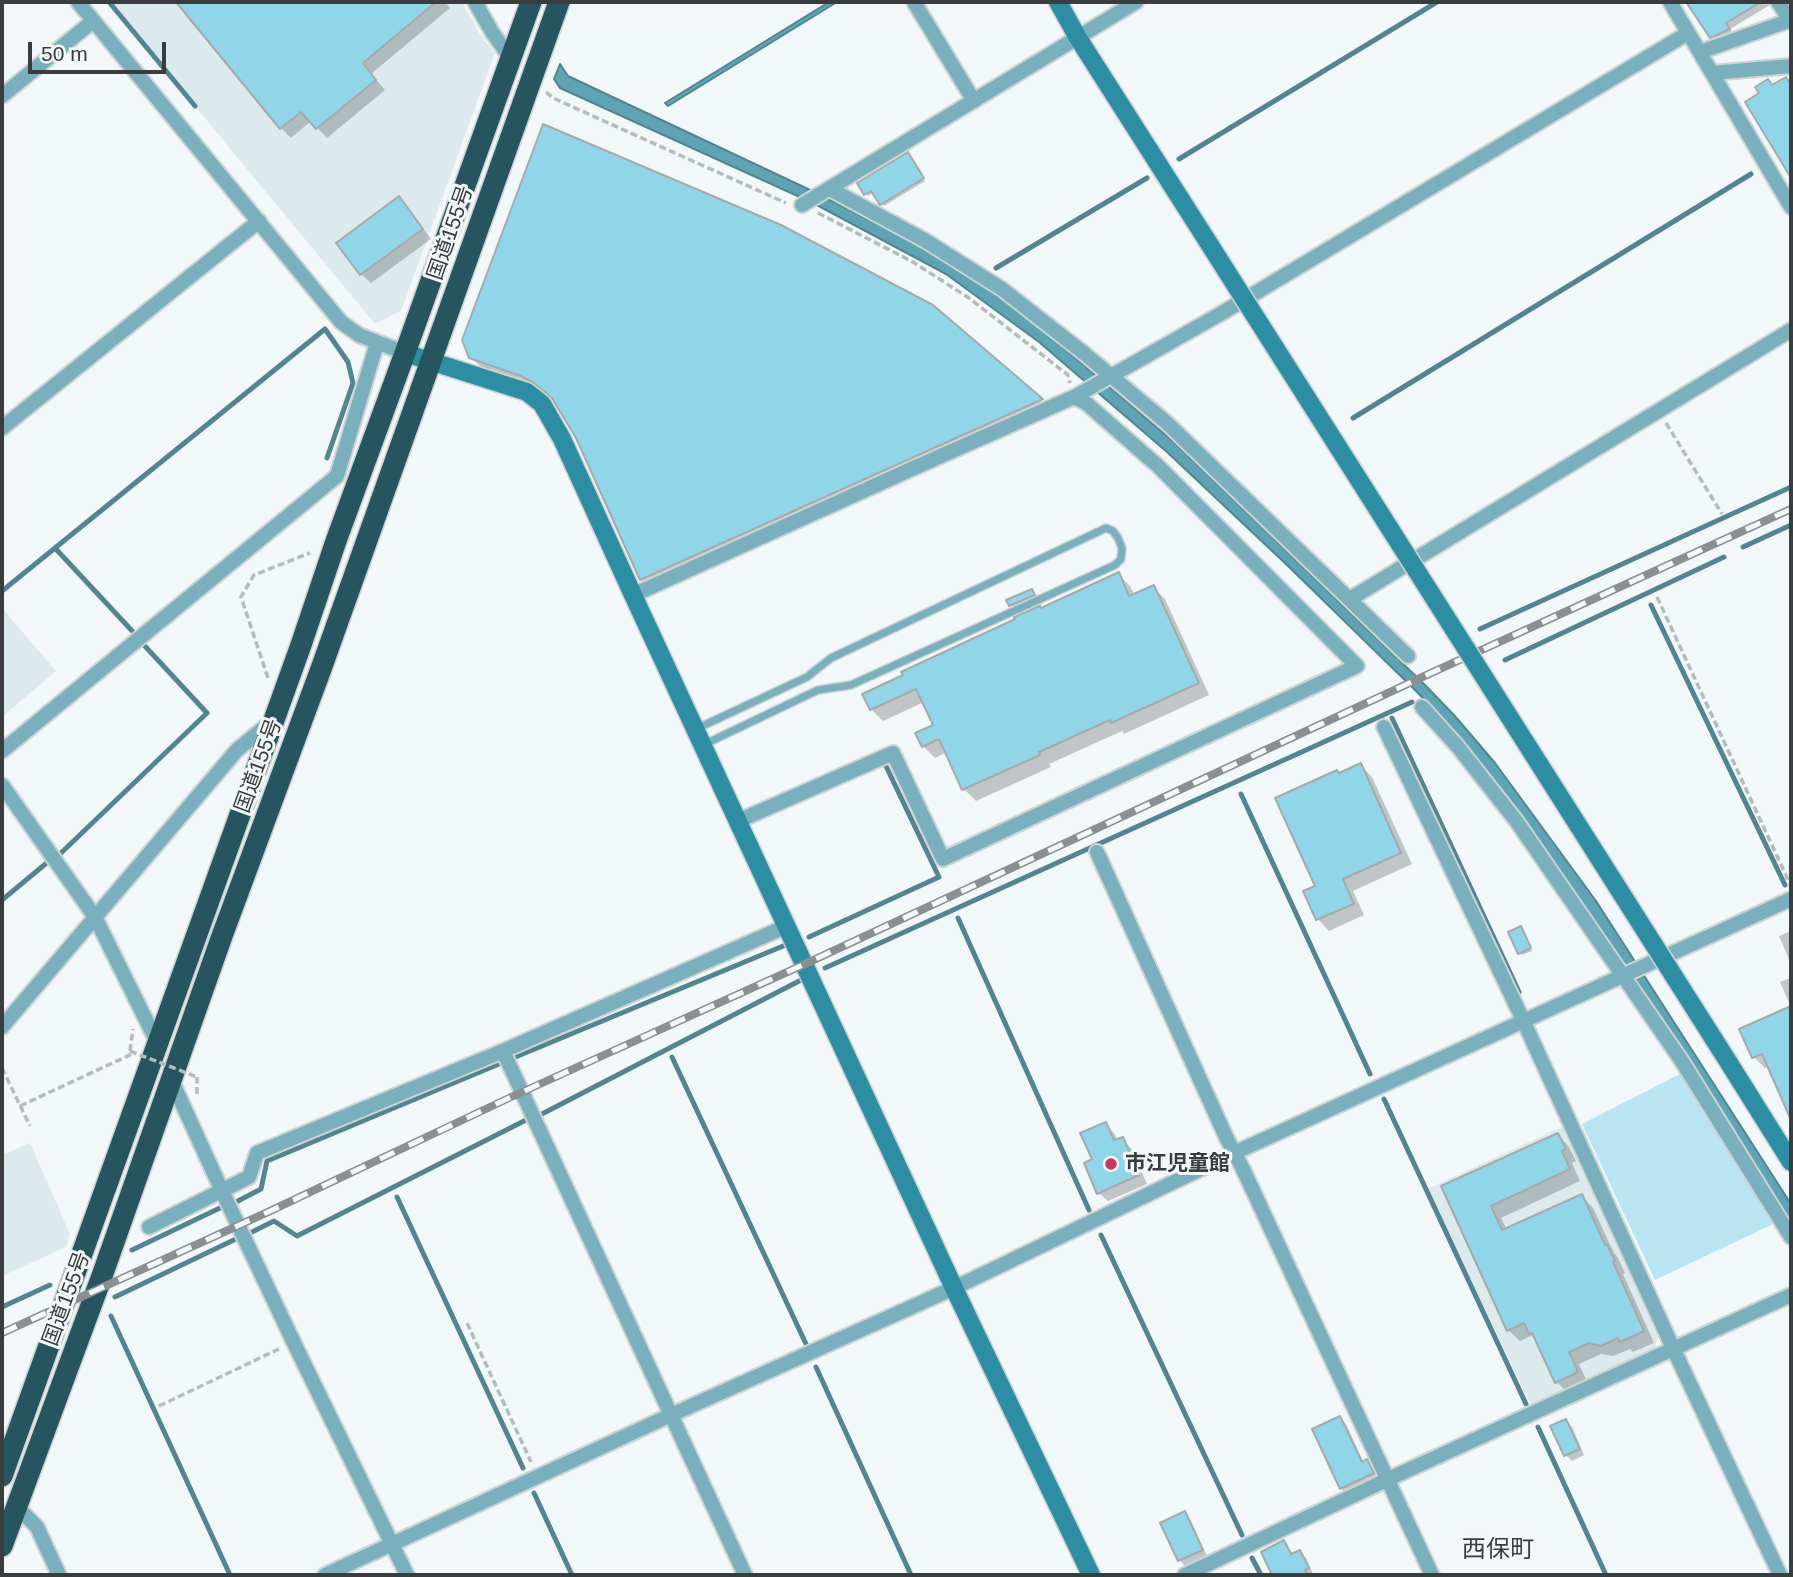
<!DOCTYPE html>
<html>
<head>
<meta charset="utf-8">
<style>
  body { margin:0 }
  #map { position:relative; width:1793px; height:1577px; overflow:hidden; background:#f2f7f9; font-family:Arial,sans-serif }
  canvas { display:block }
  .frame { position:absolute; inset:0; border:4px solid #3a3c3d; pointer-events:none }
  .scale { position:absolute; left:28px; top:42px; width:138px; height:32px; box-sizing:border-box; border:4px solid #3a3c3d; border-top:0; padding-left:9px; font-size:21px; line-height:24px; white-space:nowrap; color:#3a3c3d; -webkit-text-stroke:5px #f2f7f9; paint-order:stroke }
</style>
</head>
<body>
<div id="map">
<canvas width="1793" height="1577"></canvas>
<div class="frame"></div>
<div class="scale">50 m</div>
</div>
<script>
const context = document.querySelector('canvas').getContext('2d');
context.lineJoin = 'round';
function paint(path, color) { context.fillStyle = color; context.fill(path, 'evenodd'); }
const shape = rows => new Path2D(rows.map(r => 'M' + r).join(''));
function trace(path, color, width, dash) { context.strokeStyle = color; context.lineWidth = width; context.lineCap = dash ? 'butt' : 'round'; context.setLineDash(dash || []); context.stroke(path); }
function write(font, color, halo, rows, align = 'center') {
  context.font = font + ' Arial,"Noto Sans JP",sans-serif'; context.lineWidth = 6; context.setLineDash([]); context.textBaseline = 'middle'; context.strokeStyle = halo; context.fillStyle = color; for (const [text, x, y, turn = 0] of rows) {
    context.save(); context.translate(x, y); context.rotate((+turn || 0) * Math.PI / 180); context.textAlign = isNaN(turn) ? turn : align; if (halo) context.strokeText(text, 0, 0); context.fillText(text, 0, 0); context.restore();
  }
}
paint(shape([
  [109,2,462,2,479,33,495,53,401,311,375,324],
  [2,608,56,671,2,717],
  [1562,1127,1658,1338,1653,1351,1531,1405,1427,1189],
  [30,1143,70,1234,66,1247,2,1276,2,1155]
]), '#dceaee');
paint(shape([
  [1680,1074,1773,1224,1655,1280,1582,1124]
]), '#b8e5f1');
const water = shape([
  [829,2,837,2,668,106,665,103,829,2],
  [560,64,568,76,825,197,942,258,996,294,1050,336,1176,444,1425,685,1454,715,1495,763,1596,901,1791,1204,1791,1227,1476,759,1445,721,1416,691,1287,565,1167,452,1039,342,946,274,813,203,560,88,554,79,560,64]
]);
paint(water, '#5ea4b5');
trace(water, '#538591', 2);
paint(shape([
  [178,2,445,2,450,8,371,74,385,90,327,138,311,121,291,138,281,128],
  [1688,2,1775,2,1730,29,1734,35,1717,43,1703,26],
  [910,157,925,181,884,206,875,192,868,196,866,194,859,184],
  [399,199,408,208,431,239,371,283,361,274,339,243],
  [932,307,1050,409,650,589,641,579,577,438,556,400,545,392,532,385,481,367,471,357],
  [1118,574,1130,586,1135,596,1153,587,1165,599,1209,695,1124,734,1122,731,1049,764,1051,767,976,801,964,789,947,752,935,758,923,746,935,726,924,702,883,721,871,709,1021,616,1009,601,1032,591,1041,600,1043,604,1038,606,1041,610],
  [1360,765,1372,777,1412,864,1353,891,1364,915,1329,931,1318,919,1305,892,1318,887],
  [1521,928,1532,951,1522,955,1520,953],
  [1791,931,1791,964,1779,936],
  [1791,978,1791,1007,1780,982],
  [1791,1007,1791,1116,1769,1066,1765,1068,1754,1057,1741,1030],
  [1105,1124,1114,1133,1118,1141,1122,1139,1131,1148,1147,1184,1108,1201,1099,1193,1094,1160],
  [1558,1135,1569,1147,1576,1161,1572,1163,1580,1181,1501,1218,1507,1230,1582,1196,1593,1208,1614,1253,1618,1258,1625,1273,1623,1274,1654,1343,1633,1352,1630,1349,1613,1356,1601,1354,1579,1364,1588,1384,1568,1393,1557,1382,1537,1340,1533,1335,1520,1341,1508,1330,1444,1186],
  [1340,1418,1346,1424,1364,1463,1367,1461,1373,1467,1378,1479,1347,1494,1341,1488],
  [1566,1421,1572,1427,1584,1455,1572,1461,1566,1455],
  [1184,1513,1190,1519,1207,1556,1185,1566,1180,1560],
  [1284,1543,1289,1548,1293,1555,1300,1552,1306,1558,1313,1574,1310,1575,1274,1575,1263,1552]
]), '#0003');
trace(shape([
  [109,2,195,106],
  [1179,159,1437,2],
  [996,268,1147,178],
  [1353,418,1751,174],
  [1743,547,1791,525],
  [55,548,135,634],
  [2,591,325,329,348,362,353,383,327,458],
  [1651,605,1785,885],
  [1480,629,1791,487],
  [1505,660,1724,557],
  [1392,718,1519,992],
  [1241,794,1370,1074],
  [60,854,207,713,143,644],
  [2,900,49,861],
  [958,918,1089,1210],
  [809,937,939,877,884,762],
  [825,968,1412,702],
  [672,1057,806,1344],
  [513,1058,788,944],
  [1384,1099,1526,1404],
  [540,1115,803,979],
  [397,1197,523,1468],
  [238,1201,261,1189,267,1161,499,1064],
  [250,1233,274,1221,297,1236,528,1119],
  [1101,1235,1242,1535],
  [132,1250,222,1207],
  [115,1297,238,1238],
  [2,1307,50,1285],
  [111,1316,230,1575],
  [816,1367,911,1575],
  [1538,1427,1606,1575],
  [534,1493,572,1575],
  [1252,1558,1261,1575]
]), '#538591', 5);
const building = shape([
  [176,2,436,2,363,63,376,80,316,129,301,112,280,129,176,2],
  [1686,2,1761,2,1726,23,1730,29,1710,38,1686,2],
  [1786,77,1791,85,1791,178,1745,102,1759,93,1755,87,1768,79,1772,85,1786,77],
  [543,124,781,225,933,305,1043,399,640,580,576,438,552,398,534,383,521,376,469,358,462,340,543,124],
  [908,152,924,178,880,205,871,191,864,195,857,183,908,152],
  [399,196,423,229,360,275,336,243,399,196],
  [1119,572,1129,596,1154,585,1199,683,1111,723,1110,720,1039,752,1040,755,962,790,939,739,922,747,915,733,933,725,916,689,870,710,862,694,903,675,901,672,1015,619,1014,617,1040,606,1041,608,1119,572],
  [1032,589,1035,595,1009,606,1006,600,1032,589],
  [1361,763,1401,853,1343,879,1354,904,1316,920,1303,891,1315,886,1275,798,1337,770,1339,773,1361,763],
  [1521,926,1531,948,1518,954,1508,932,1521,926],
  [1791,1006,1791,1120,1762,1054,1752,1058,1739,1029,1791,1006],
  [1106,1122,1114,1140,1123,1137,1139,1175,1097,1194,1084,1163,1092,1159,1080,1133,1106,1122],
  [1558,1133,1566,1149,1562,1151,1570,1169,1491,1206,1502,1230,1582,1194,1605,1245,1607,1244,1615,1261,1613,1262,1644,1331,1620,1342,1618,1338,1601,1346,1589,1343,1569,1352,1578,1372,1555,1383,1532,1333,1529,1334,1524,1323,1507,1331,1441,1186,1558,1133],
  [1340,1416,1362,1462,1367,1459,1374,1473,1340,1489,1312,1429,1340,1416],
  [1566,1419,1580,1449,1564,1456,1550,1426,1566,1419],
  [1185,1511,1203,1550,1178,1561,1160,1523,1185,1511],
  [1284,1540,1291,1554,1300,1550,1309,1568,1305,1570,1308,1575,1272,1575,1261,1552,1284,1540]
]);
paint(building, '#90d6e8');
trace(building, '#a6aaac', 2);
const lane = shape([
  [696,729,807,677,831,658,1106,528,1113,531,1118,538,1122,548,1121,559,1115,565,851,685,818,690,703,745]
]);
const street = shape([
  [78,2,341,322,359,335,405,353],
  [475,2,492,32,511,59],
  [914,2,974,101],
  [1670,2,1791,207],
  [1778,2,1790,20],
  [1700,52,1791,20],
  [1712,73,1791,66],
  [2,96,93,21],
  [830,189,926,241,1002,289,1085,354,1167,423,1408,656],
  [802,205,1136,2],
  [2,428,259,221],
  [633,595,916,467,1074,397,1222,313,1688,33],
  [1350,599,1791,330],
  [1422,707,1458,747,1517,822,1681,1060,1791,1237],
  [1384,727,1523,1020,1673,1348,1780,1575],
  [2,751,337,476,377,343],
  [2,785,95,917,158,1044],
  [738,821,893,753,943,859,1357,666,1158,466,1086,403,1074,397],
  [1097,852,1227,1139,1242,1167,1432,1575],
  [2,1027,237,750,271,722],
  [503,1051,745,1575],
  [171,1079,222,1191,294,1343,407,1575],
  [149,1227,249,1177,257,1153,503,1051,787,926],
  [16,1506,37,1527,59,1575],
  [325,1575,671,1415,954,1288,1234,1153,1791,899],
  [1185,1575,1395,1476,1791,1295]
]);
const secondary = shape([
  [1058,2,1078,38,1208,242],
  [405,353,527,392,542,404,562,439,633,595,954,1288,1091,1575],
  [1729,1063,1791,1162]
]);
const highway = shape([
  [2,1476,301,645,336,541,405,353,531,2],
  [2,1546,102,1276,222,936,321,669,559,2]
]);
trace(lane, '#cdd2d3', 10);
trace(street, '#cdd2d3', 18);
trace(secondary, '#cdd2d3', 21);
trace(highway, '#cdd2d3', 24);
trace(shape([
  [546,92,553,98,786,203],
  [818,213,913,262,969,298,1068,375,1070,383],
  [1666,423,1722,514],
  [1657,597,1790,884],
  [268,678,241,597,254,575,310,553],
  [130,1051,133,1029],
  [2,1068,30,1126],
  [197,1094,197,1077],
  [20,1106,132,1054],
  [467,1323,531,1462],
  [159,1406,279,1349]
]), '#b6babc', 3.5, [7, 3.5]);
trace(lane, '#7ab0be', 7);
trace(street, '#7ab0be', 14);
trace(secondary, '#2d8da2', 18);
trace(highway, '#265560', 21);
const rail = shape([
  [2,1333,268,1212,509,1098,805,964,1431,673,1791,509]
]);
trace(rail, '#8c8f91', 8);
trace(rail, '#f2f7f9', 5, [16]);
const secondaryBridge = shape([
  [1208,242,1729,1063]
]);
trace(secondaryBridge, '#cdd2d3', 21, []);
trace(shape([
  [130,1051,197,1077]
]), '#b6babc', 3.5, [7, 3.5]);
trace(secondaryBridge, '#2d8da2', 18);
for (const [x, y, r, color] of [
  [1111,1164,7,"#c33665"]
]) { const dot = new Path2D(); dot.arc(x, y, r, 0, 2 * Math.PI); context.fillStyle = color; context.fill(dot); trace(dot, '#f2f7f9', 2.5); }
write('21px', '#3a3c3d', '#f2f7f9', [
  ["国道155号",451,233,-71],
  ["国道155号",259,766,-70],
  ["国道155号",67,1299,-70]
]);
write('bold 21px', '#3a3c3d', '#f2f7f9', [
  ["市江児童館",1125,1164]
], 'left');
write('24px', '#3a3c3d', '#f2f7f9', [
  ["西保町",1498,1550]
]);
</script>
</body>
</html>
